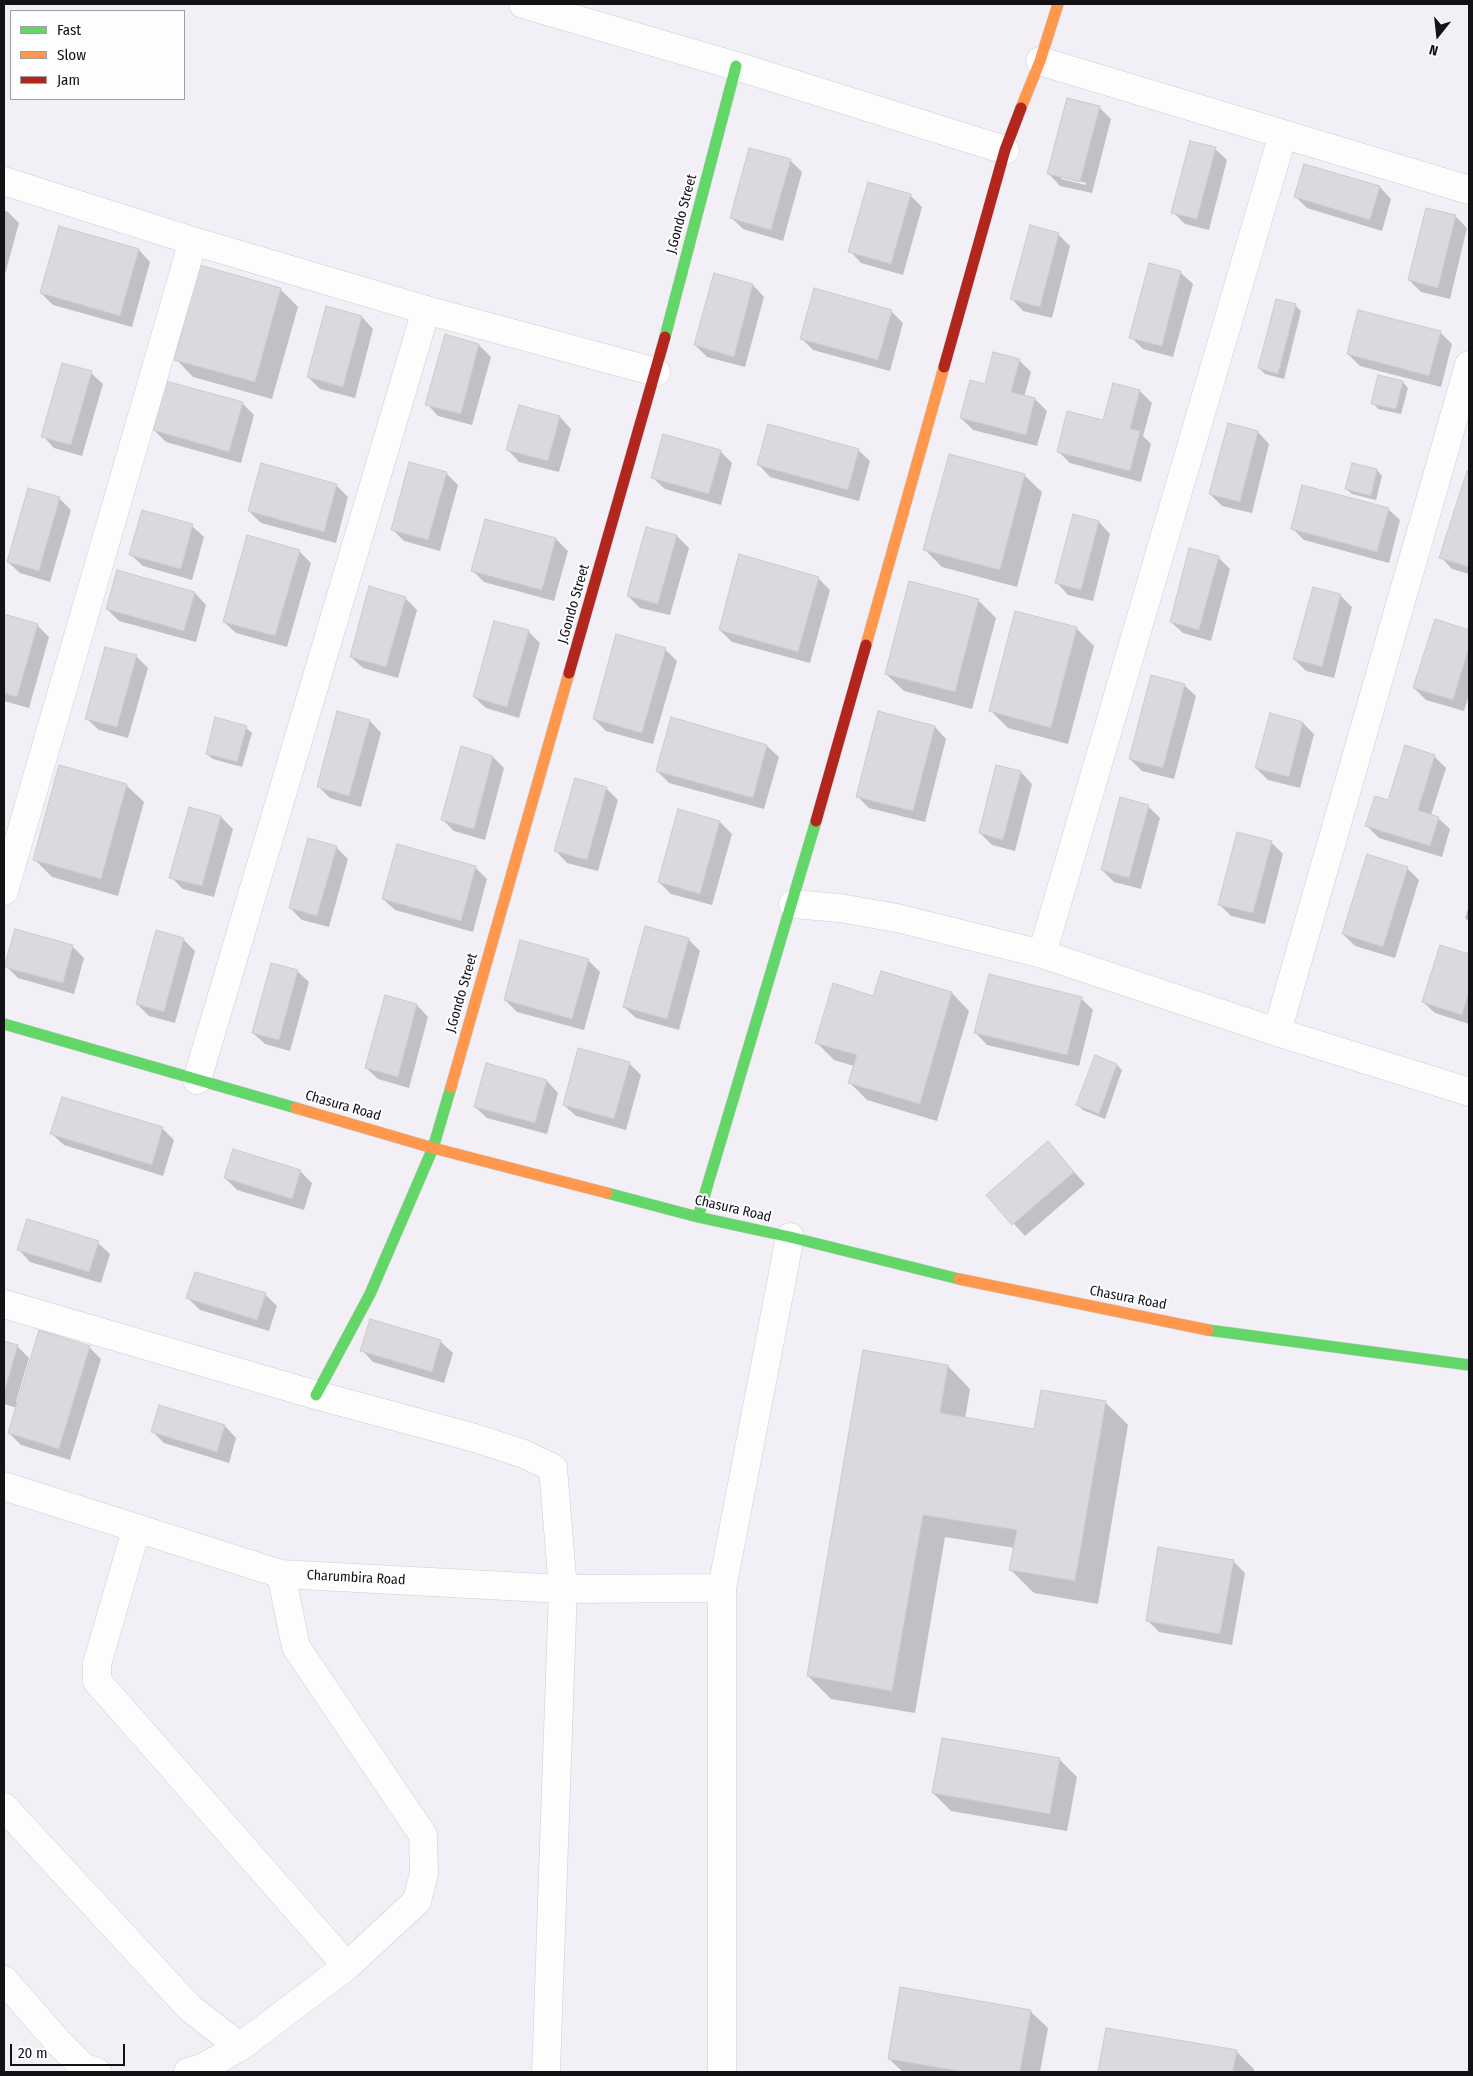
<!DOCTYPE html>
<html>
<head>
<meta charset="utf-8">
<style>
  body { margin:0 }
  #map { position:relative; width:1473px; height:2076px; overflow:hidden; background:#f2f0f6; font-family:"Fira Sans Condensed",sans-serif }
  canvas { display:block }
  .frame { position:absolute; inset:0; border:5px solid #131215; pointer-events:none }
  .legend { position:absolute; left:10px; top:10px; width:175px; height:90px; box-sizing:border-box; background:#fdfdff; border:1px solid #9f9fa1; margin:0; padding:6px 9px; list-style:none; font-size:15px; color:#131215 }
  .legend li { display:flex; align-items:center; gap:10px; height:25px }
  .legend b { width:25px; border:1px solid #9f9fa1 }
  .north { position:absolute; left:1413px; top:10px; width:50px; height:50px; -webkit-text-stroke:4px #fdfdff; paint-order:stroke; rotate:196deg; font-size:14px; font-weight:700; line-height:20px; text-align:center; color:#131215 }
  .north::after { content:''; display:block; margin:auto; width:18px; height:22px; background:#131215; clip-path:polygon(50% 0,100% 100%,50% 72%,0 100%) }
  .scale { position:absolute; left:10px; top:2044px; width:115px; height:22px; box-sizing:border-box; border:2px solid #131215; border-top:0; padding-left:6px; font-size:15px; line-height:18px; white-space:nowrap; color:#131215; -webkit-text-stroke:4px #fdfdff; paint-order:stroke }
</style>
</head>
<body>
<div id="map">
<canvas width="1473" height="2076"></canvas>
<div class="frame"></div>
<ul class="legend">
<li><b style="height:6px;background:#63d668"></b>Fast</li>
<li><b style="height:6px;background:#ff974d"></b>Slow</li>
<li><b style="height:6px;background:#b3261e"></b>Jam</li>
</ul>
<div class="north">N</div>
<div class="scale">20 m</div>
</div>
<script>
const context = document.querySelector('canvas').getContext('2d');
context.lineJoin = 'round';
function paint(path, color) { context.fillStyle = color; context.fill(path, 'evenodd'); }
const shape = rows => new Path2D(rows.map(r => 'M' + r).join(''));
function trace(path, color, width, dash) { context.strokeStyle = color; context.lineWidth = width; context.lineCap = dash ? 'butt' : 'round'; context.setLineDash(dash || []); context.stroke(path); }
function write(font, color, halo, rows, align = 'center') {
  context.font = font + ' "Fira Sans Condensed",sans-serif'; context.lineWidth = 4.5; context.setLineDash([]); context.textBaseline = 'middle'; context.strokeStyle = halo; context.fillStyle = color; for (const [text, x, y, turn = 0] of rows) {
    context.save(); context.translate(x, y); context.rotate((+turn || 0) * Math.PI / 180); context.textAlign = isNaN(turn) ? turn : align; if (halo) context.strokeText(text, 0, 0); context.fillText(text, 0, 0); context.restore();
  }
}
paint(shape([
  [1099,107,1111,119,1092,193,1060,186,1049,174],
  [1061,176,1086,183,1086,185,1061,179],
  [1215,149,1227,160,1209,230,1185,224,1173,212],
  [790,160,802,172,783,241,743,229,731,217],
  [1380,187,1391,199,1382,231,1307,208,1295,196],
  [910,195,922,207,903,275,861,263,850,251],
  [4,210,8,212,19,223,4,278],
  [1455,216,1467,228,1450,299,1421,292,1409,280],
  [1058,234,1070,246,1052,318,1023,311,1012,299],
  [139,250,150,262,132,327,53,305,41,293],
  [1150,264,1181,273,1193,284,1173,357,1143,349,1131,337],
  [753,285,764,297,745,367,707,357,695,345],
  [280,289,298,307,272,399,193,377,176,359],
  [1276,301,1296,306,1301,311,1284,379,1265,374,1259,368],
  [891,311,903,323,890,371,813,350,801,338],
  [362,317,373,329,355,398,320,389,308,377],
  [1440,332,1452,344,1441,387,1360,366,1348,354],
  [446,336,479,345,491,357,472,425,438,416,427,404],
  [1019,360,1031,372,1024,397,1035,399,1047,411,1037,446,973,430,961,418,986,385],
  [91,373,103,384,82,456,54,448,43,436],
  [1379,376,1403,382,1408,388,1401,414,1378,409,1373,403],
  [1114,385,1140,391,1152,403,1143,436,1151,444,1141,482,1070,463,1058,451,1104,422],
  [242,403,254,415,241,463,166,442,154,430],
  [560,417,571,429,559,472,519,462,508,450],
  [1258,432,1269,444,1252,513,1222,506,1210,494],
  [858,450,870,461,859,501,770,477,759,465],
  [720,451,732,463,721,505,665,489,653,478],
  [1353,464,1377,470,1382,476,1376,500,1352,494,1346,489],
  [1468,472,1469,473,1469,574,1452,569,1441,557],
  [446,473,458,485,440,551,404,541,392,529],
  [1024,475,1042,492,1017,587,942,567,925,550],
  [336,485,348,497,336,543,261,523,249,511],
  [59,498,71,510,50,582,20,573,8,562],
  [1388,509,1400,520,1389,563,1304,540,1292,528],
  [486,520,556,539,568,551,554,601,484,582,472,570],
  [1099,522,1110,534,1093,601,1068,595,1057,583],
  [192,526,204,537,192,580,143,566,131,555],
  [647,528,677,536,689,548,670,615,640,608,628,596],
  [299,551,311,563,287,647,236,633,224,622],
  [1218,557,1230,569,1211,641,1183,633,1171,622],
  [818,578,830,590,810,663,732,642,720,630],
  [195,593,206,605,196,642,119,621,107,609],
  [1340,595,1352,607,1334,678,1306,671,1294,659],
  [405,598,417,610,398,678,363,668,351,657],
  [978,600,996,618,972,709,904,691,886,674],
  [4,615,37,625,49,637,29,708,4,701],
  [1435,621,1469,631,1469,695,1464,711,1426,700,1414,688],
  [1076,628,1094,646,1068,744,1008,728,991,711],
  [528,631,540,643,519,718,486,708,474,697],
  [665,649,677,661,653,744,606,731,594,719],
  [136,656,148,668,128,738,99,730,87,719],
  [1184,685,1196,696,1174,779,1142,771,1130,759],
  [370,721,381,733,361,807,330,798,318,786],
  [1303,723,1314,734,1300,788,1268,780,1256,768],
  [935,727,946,739,925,822,869,808,857,796],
  [246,728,252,733,242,767,213,759,207,754],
  [767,746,779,757,764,809,669,783,657,771],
  [1434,756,1446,768,1431,815,1438,818,1450,829,1442,857,1379,838,1367,826],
  [493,757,504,768,485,840,454,831,442,819],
  [1021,772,1032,784,1015,851,992,845,980,833],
  [126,785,144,802,118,896,52,877,35,860],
  [606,788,618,800,598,871,567,863,556,851],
  [1148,806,1160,818,1141,889,1114,882,1102,870],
  [190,808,221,817,233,829,214,897,183,889,171,877],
  [679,811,720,822,732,834,712,905,671,894,659,882],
  [1271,842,1283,854,1265,924,1231,916,1219,904],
  [336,847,348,859,329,927,302,920,290,908],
  [475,867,487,879,473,932,395,910,383,899],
  [1407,868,1419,880,1395,958,1355,946,1343,934],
  [1469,906,1469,922,1465,918],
  [183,939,195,951,175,1023,149,1016,137,1004],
  [688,939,700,951,679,1030,636,1018,624,1007],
  [72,946,84,958,74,994,18,978,6,966],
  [1441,946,1469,955,1469,1024,1435,1013,1423,1002],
  [588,960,600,972,584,1030,517,1012,505,1000],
  [297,971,309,982,290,1051,265,1044,253,1033],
  [882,972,952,993,969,1011,937,1121,867,1100,849,1082,854,1066,834,1060,817,1043,874,997],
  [1081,998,1093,1010,1079,1066,987,1045,976,1033],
  [417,1005,428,1017,409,1088,378,1079,366,1068],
  [629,1063,641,1075,626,1130,576,1116,564,1105],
  [1117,1065,1122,1070,1105,1119,1083,1110,1078,1105],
  [547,1081,558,1093,547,1134,487,1118,475,1107],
  [163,1129,174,1140,163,1176,64,1145,52,1134],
  [1059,1155,1085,1184,1025,1236,988,1195],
  [300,1171,312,1183,304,1210,237,1190,225,1178],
  [98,1243,110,1254,101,1283,30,1262,19,1250],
  [265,1294,277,1306,269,1331,200,1310,188,1298],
  [371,1320,441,1342,453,1353,444,1383,373,1362,362,1350],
  [4,1342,17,1346,29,1358,16,1402,18,1403,89,1347,101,1359,70,1460,21,1445,9,1433,17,1408,4,1404],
  [948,1366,970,1389,965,1419,1035,1431,1105,1402,1128,1425,1098,1604,1034,1593,1011,1570,1015,1548,945,1537,915,1713,831,1699,808,1676],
  [160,1407,225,1426,236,1438,229,1463,164,1443,152,1431],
  [1233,1561,1245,1573,1232,1645,1159,1632,1147,1620],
  [1059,1759,1077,1777,1067,1831,951,1811,933,1793],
  [1030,2011,1048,2028,1040,2072,903,2072,889,2059],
  [1107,2029,1237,2052,1254,2069,1254,2072,1099,2072]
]), '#0003');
const building = shape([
  [1067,98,1100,106,1080,182,1047,174,1067,98],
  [1190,141,1216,147,1197,219,1171,213,1190,141],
  [749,148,791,159,771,230,730,218,749,148],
  [1304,164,1380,186,1370,220,1294,197,1304,164],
  [868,182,911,194,891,264,848,252,868,182],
  [1426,208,1456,215,1438,288,1408,280,1426,208],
  [1030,225,1059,233,1040,307,1010,299,1030,225],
  [59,226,139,249,120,316,40,293,59,226],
  [1149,263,1181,271,1162,346,1129,338,1149,263],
  [200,265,281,288,255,382,174,360,200,265],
  [714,273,753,284,734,357,694,345,714,273],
  [814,288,892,310,878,360,800,339,814,288],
  [1276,299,1296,304,1278,374,1258,368,1276,299],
  [326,306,362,316,343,387,307,377,326,306],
  [1358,310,1441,331,1429,376,1347,354,1358,310],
  [445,334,479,344,461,414,425,405,445,334],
  [993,352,1020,359,1011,392,1035,398,1026,435,960,418,970,380,985,384,993,352],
  [62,363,92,371,71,445,41,437,62,363],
  [1378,375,1403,381,1396,409,1371,404,1378,375],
  [166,381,243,402,229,452,153,430,166,381],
  [1113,383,1140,390,1130,429,1140,431,1130,471,1057,452,1067,411,1103,420,1113,383],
  [519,405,560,416,548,461,506,450,519,405],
  [1228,423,1258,431,1240,502,1209,494,1228,423],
  [768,424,859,449,848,490,757,465,768,424],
  [663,434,721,450,709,494,651,478,663,434],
  [949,454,1025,474,1000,570,923,550,949,454],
  [409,462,447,472,428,540,391,530,409,462],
  [261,463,337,484,324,532,248,511,261,463],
  [1352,463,1377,469,1371,496,1345,489,1352,463],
  [1467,471,1469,471,1469,567,1439,558,1467,471],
  [1302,485,1389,508,1377,552,1291,529,1302,485],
  [28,488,60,497,39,571,7,562,28,488],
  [142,510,193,524,181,569,129,555,142,510],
  [1073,514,1099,521,1081,590,1055,583,1073,514],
  [485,519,556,538,542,590,471,571,485,519],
  [646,527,677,535,658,604,627,596,646,527],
  [247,535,300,550,275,636,223,622,247,535],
  [1189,548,1219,556,1199,630,1170,622,1189,548],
  [739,554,819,577,798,652,719,630,739,554],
  [117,570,195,592,184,631,106,609,117,570],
  [909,581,979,599,955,692,885,674,909,581],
  [369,586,406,597,386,667,350,657,369,586],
  [1313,587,1341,594,1322,667,1293,659,1313,587],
  [1015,611,1077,627,1051,728,989,711,1015,611],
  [4,614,38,624,17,697,4,693,4,614],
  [1435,619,1469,630,1469,647,1453,700,1413,688,1435,619],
  [494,621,529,630,507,707,473,697,494,621],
  [616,634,666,648,642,733,593,719,616,634],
  [105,647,137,655,117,727,85,719,105,647],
  [1151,675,1185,684,1163,768,1129,759,1151,675],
  [337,711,370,720,349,796,317,787,337,711],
  [878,711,935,726,913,811,856,797,878,711],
  [1270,713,1303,722,1289,777,1255,768,1270,713],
  [215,717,247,726,237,762,206,754,215,717],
  [671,717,767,745,753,798,656,771,671,717],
  [1405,745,1435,755,1418,810,1439,817,1430,846,1365,826,1375,796,1388,800,1405,745],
  [461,746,493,756,474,829,441,820,461,746],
  [59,765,127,784,101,879,33,860,59,765],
  [996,765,1021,771,1003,840,979,833,996,765],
  [575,778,607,787,587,860,554,851,575,778],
  [1120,797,1149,805,1129,878,1101,870,1120,797],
  [189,807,221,816,202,886,169,878,189,807],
  [678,809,720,821,700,894,658,882,678,809],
  [1237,832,1272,841,1253,913,1218,905,1237,832],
  [308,838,337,846,317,916,289,908,308,838],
  [397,844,476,866,461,921,382,899,397,844],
  [1367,854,1408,867,1383,947,1342,934,1367,854],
  [645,926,689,938,667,1019,623,1007,645,926],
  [15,929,73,945,63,983,4,967,15,929],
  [156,930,184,938,164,1012,136,1004,156,930],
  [520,940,589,959,572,1019,504,1000,520,940],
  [1440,945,1469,954,1469,992,1462,1015,1422,1002,1440,945],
  [271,963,298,970,279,1040,252,1033,271,963],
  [881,971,952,992,920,1104,848,1083,857,1055,815,1043,833,983,873,996,881,971],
  [989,974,1082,997,1067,1055,974,1033,989,974],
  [385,995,417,1004,398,1077,365,1068,385,995],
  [578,1048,630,1062,614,1119,563,1105,578,1048],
  [1095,1055,1117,1064,1099,1114,1076,1105,1095,1055],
  [486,1063,547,1080,535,1123,474,1107,486,1063],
  [62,1097,163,1127,152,1165,50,1134,62,1097],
  [1048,1141,1074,1172,1012,1225,986,1195,1048,1141],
  [233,1149,301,1170,292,1199,224,1178,233,1149],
  [27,1219,99,1241,89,1272,17,1250,27,1219],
  [195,1272,266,1293,257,1320,186,1298,195,1272],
  [370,1319,441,1340,432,1372,360,1351,370,1319],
  [39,1330,90,1346,59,1449,8,1433,39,1330],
  [4,1341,18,1345,4,1393,4,1341],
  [863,1350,948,1365,940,1413,1034,1429,1041,1390,1106,1401,1075,1581,1009,1570,1017,1530,923,1515,892,1691,807,1676,863,1350],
  [159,1405,225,1425,217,1452,151,1432,159,1405],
  [1158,1547,1234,1560,1220,1634,1146,1621,1158,1547],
  [942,1738,1060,1758,1050,1814,932,1793,942,1738],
  [900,1987,1031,2010,1020,2072,964,2072,888,2059,900,1987],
  [1106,2028,1237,2050,1233,2072,1098,2072,1106,2028]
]);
paint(building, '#dbd9de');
trace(building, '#cccace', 1);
const street = shape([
  [523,4,736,66,1005,150],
  [1040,61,1469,190],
  [4,181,193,241,426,310,197,1080],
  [426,310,656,372],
  [4,891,193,241],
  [793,904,840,908,897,918,1042,954,1277,1032,1469,1092],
  [1042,954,1283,134],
  [1277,1032,1469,365],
  [4,1304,316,1395,475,1438,524,1454,553,1468,563,1589,546,2072],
  [4,1486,281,1574,563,1589,722,1588],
  [136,1530,97,1664,97,1681,347,1966],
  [4,1807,190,2008,240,2047],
  [4,1980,59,2043,83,2067,97,2072],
  [188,2072,204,2067,240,2047,347,1966,417,1901,424,1873,423,1835,296,1647,281,1574],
  [722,2072,722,1588,790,1237]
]);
const fast = shape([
  [665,337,736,66],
  [4,1024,296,1108],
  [607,1193,698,1217,790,1237,959,1279],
  [698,1217,816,821],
  [1208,1330,1469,1365],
  [316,1395,370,1294,433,1148,451,1087]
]);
const slow = shape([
  [1021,108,1040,61,1058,4],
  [866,645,944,367],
  [451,1087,569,673],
  [296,1108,433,1148,607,1193],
  [959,1279,1208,1330]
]);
const jam = shape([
  [944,367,1005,150,1021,108],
  [569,673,665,337],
  [816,821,866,645]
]);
trace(street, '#cdccd1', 29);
trace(fast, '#cdccd1', 12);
trace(slow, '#cdccd1', 12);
trace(jam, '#cdccd1', 12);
trace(street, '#fdfdfe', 28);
trace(fast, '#63d668', 11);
trace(slow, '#ff974d', 11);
trace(jam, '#b3261e', 11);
write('14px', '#131215', '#fdfdff', [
  ["J.Gondo Street",682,214,-75],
  ["J.Gondo Street",574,604,-74],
  ["J.Gondo Street",462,993,-74],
  ["Chasura Road",343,1106,16],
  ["Chasura Road",733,1209,13],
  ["Chasura Road",1128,1298,11],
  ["Charumbira Road",356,1578,3]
]);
</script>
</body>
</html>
